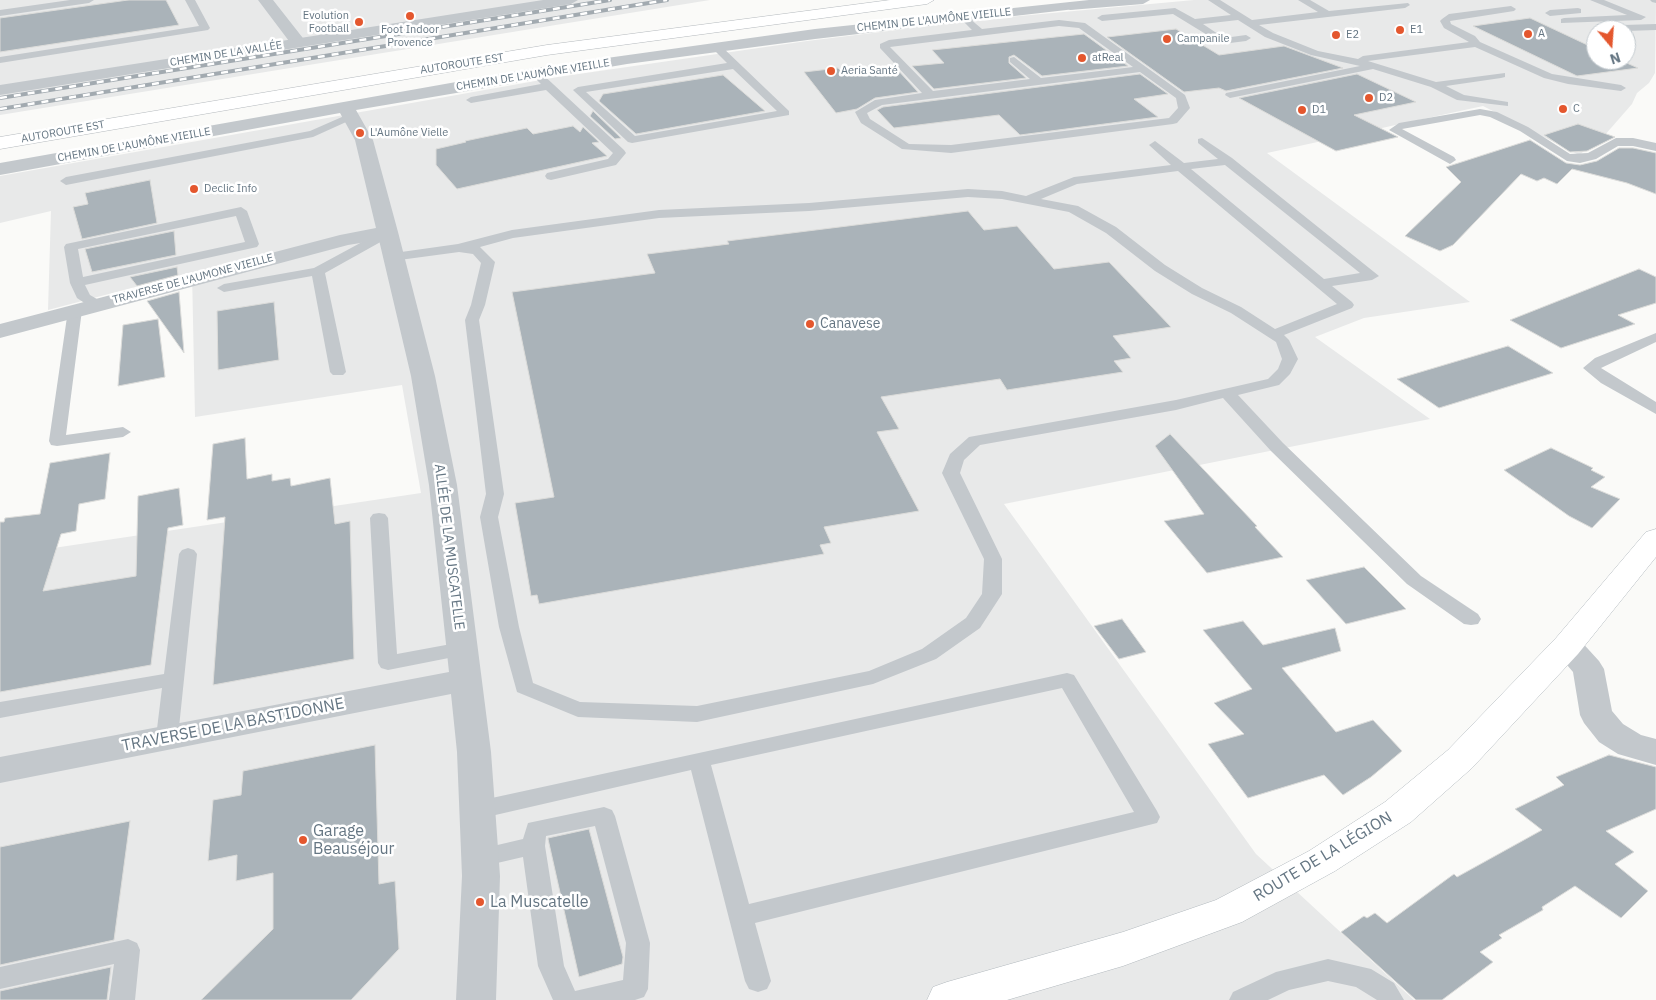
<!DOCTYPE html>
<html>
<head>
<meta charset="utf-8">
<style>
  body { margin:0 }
  #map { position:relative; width:1656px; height:1000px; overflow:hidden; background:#fafaf8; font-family:"IBM Plex Sans",sans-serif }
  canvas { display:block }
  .north { position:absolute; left:1586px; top:20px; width:50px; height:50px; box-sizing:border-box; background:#fff; border:1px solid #c1c8cd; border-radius:50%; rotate:162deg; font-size:14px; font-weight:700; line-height:20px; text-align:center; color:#657683 }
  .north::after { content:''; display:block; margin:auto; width:18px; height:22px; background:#e4572e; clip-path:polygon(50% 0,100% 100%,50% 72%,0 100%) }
</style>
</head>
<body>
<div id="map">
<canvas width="1656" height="1000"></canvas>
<div class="north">N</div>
</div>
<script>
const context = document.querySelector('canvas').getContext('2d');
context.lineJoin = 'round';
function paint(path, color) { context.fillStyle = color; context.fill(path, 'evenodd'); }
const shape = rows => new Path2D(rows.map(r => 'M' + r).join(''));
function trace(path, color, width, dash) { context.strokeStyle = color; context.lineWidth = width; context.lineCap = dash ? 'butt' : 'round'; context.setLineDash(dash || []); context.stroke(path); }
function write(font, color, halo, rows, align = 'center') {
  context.font = font + ' "IBM Plex Sans",sans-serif'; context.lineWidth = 5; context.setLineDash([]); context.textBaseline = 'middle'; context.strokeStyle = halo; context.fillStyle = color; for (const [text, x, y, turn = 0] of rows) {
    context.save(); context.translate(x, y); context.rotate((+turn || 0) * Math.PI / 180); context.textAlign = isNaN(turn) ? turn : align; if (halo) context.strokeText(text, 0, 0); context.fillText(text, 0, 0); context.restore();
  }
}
paint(shape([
  [0,0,710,0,0,115],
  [1194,0,1656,0,1655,73,1649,83,1637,93,1632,104,1604,136,1579,155,1483,106,1267,153,1470,302,1364,318,1315,337,1430,419,1004,504,1256,854,1414,1000,0,1000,0,556,421,493,402,385,195,417,192,272,48,310,51,211,0,223,0,176,558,77,807,41,987,19],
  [1596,30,1626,30,1626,60,1596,60]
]), '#e8e9e9');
const building = shape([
  [128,0,166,0,179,25,0,52,0,18,128,0],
  [1530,18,1596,49,1596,60,1620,60,1638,68,1577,76,1473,26,1530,18],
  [1176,29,1219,55,1284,46,1343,68,1226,91,1219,88,1184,92,1107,37,1176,29],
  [1084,34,1128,66,1042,76,1014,55,1009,57,1009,63,1026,78,934,89,912,66,944,63,932,50,1084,34],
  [838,68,844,74,896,68,918,92,875,98,857,109,836,113,804,72,838,68],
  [1140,74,1168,94,1134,99,1158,117,1020,135,999,115,894,128,877,110,883,107,1140,74],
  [1357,74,1416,102,1354,115,1398,137,1336,151,1239,98,1357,74],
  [723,75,765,111,636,134,599,101,603,94,723,75],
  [593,111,621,138,615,139,590,116,593,111],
  [1578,124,1615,137,1587,151,1570,152,1544,135,1578,124],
  [573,126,580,132,583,127,599,142,592,143,607,156,457,189,436,165,436,149,466,142,465,141,527,128,533,134,573,126],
  [1530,140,1566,163,1580,165,1597,161,1619,148,1633,148,1656,153,1656,194,1627,183,1572,169,1557,184,1544,178,1537,181,1521,174,1453,245,1440,251,1405,236,1461,182,1446,167,1530,140],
  [150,180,157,223,82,239,73,207,88,204,85,193,150,180],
  [968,211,984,230,1017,226,1054,269,1109,262,1171,327,1113,336,1131,358,1114,361,1123,372,1007,390,1000,379,881,397,899,429,877,432,919,511,824,527,831,543,820,545,824,554,539,604,537,595,531,596,515,503,554,497,512,292,655,273,647,254,729,244,727,241,968,211],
  [174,231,176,255,92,272,85,249,174,231],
  [177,267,178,275,137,286,130,277,177,267],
  [1639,269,1656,277,1656,303,1618,315,1635,324,1561,348,1510,320,1639,269],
  [179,292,184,353,147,301,179,292],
  [274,302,279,360,218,370,217,311,274,302],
  [158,319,165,377,118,386,123,325,158,319],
  [1508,346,1553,373,1439,408,1397,379,1508,346],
  [1170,434,1257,526,1255,527,1283,557,1207,573,1164,521,1204,514,1155,446,1170,434],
  [245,438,247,479,272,474,272,481,290,478,291,486,330,478,335,524,350,521,354,659,213,685,225,517,207,520,213,444,245,438],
  [1551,448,1593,468,1591,470,1605,477,1591,487,1620,499,1592,528,1569,516,1504,470,1551,448],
  [110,453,105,499,79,504,76,531,61,534,43,591,136,576,138,496,179,488,183,525,168,528,151,665,0,692,0,522,4,522,5,518,40,514,50,463,110,453],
  [1364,567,1406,609,1346,624,1306,580,1364,567],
  [1122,619,1146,652,1119,659,1094,626,1122,619],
  [1243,621,1263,645,1335,628,1341,651,1282,668,1336,732,1373,720,1402,751,1371,777,1343,795,1324,775,1248,798,1208,744,1244,734,1214,703,1252,689,1203,630,1243,621],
  [375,745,379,884,395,881,399,949,351,1000,201,1000,273,929,273,873,236,881,237,855,208,861,213,800,241,795,243,771,375,745],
  [1609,755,1656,767,1656,809,1606,831,1634,852,1615,864,1648,891,1621,918,1575,886,1542,907,1543,910,1499,935,1502,938,1480,952,1493,962,1442,1000,1416,1000,1341,932,1364,916,1367,918,1375,913,1387,923,1454,874,1457,877,1542,830,1515,809,1564,785,1556,777,1609,755],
  [130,821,114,940,0,965,0,847,130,821],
  [589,829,623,957,622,964,579,977,548,839,548,838,589,829],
  [111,967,107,1000,0,1000,0,991,111,967]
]);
paint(building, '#aab3b9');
trace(building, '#dcdcda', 1);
const secondary = shape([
  [1656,529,1656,557,1578,654,1472,768,1411,822,1335,871,1242,922,1123,966,1007,1000,927,1000,933,987,947,982,1123,932,1216,900,1309,851,1385,802,1448,750,1556,638,1646,532,1656,529]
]);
const motorway = shape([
  [890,0,934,0,927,4,547,55,0,149,0,137,547,45,890,0]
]);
trace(secondary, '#b3babf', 1);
trace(motorway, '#b4b9bd', 1);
paint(shape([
  [70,0,94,0,89,3,0,16,0,10,70,0],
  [185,0,195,0,210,28,208,30,0,63,0,57,199,26,185,0],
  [1208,0,1220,0,1252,20,1318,12,1298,0,1310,0,1329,11,1408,3,1410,5,1405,8,1259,25,1273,33,1318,51,1358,59,1363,56,1469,42,1444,28,1440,21,1442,19,1449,14,1511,6,1516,9,1514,11,1450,21,1451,24,1475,36,1480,42,1552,74,1621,85,1626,88,1621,91,1568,84,1544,78,1475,47,1368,61,1436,82,1505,73,1505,77,1501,78,1446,86,1464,95,1508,102,1508,106,1457,100,1431,87,1373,69,1230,98,1225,95,1226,93,1360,66,1311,55,1265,37,1238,20,1203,24,1224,38,1246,35,1251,38,1246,41,1222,44,1173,14,1102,21,1097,18,1102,15,1175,8,1195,19,1231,15,1208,0],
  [1590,0,1604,0,1646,17,1641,20,1561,23,1561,19,1564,18,1627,15,1590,0],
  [1650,0,1656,0,1656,3,1652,2,1650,0],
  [1578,8,1581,9,1581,13,1550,16,1545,13,1550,10,1578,8],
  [963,13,982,29,1059,20,1085,23,1185,95,1190,108,1177,123,1173,124,951,153,902,149,861,123,855,112,875,100,922,93,880,48,880,44,889,40,972,30,958,16,963,13],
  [1059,26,1079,28,1133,67,1041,78,1014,57,1010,58,1010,62,1030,79,933,91,890,47,1059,26],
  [1140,72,1176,98,1178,108,1169,118,951,145,909,144,870,119,867,113,882,105,1140,72],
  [1656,24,1656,30,1626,31,1619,28,1624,25,1656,24],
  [716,44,720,45,789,111,789,115,632,143,628,142,573,90,578,87,727,63,711,47,716,44],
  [733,69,777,111,635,136,586,92,733,69],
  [535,70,539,71,624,150,626,153,616,165,551,180,547,179,545,176,547,173,608,159,613,153,546,90,471,103,466,100,471,97,541,84,530,73,535,70],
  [1480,109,1497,112,1528,127,1570,154,1588,153,1616,138,1633,138,1656,143,1656,151,1633,146,1618,146,1596,159,1580,163,1567,161,1520,131,1490,117,1480,115,1402,129,1454,157,1456,160,1450,164,1389,130,1399,123,1480,109],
  [351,113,355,114,355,118,313,137,66,185,60,181,66,177,310,131,351,113],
  [1202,138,1232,158,1379,276,1372,280,1332,286,1352,302,1354,305,1352,308,1284,335,1289,340,1298,359,1290,374,1279,385,1238,395,1283,443,1421,576,1478,614,1481,619,1478,624,1471,625,1464,624,1407,584,1271,451,1223,398,1176,410,980,445,964,460,960,473,1002,559,1002,594,980,628,936,659,873,684,697,722,578,717,517,692,499,627,480,517,486,494,465,320,471,305,481,263,473,254,459,252,392,261,387,260,385,257,387,254,458,244,512,230,659,210,809,203,968,189,1002,191,1026,196,1074,177,1171,165,1149,145,1155,141,1184,163,1218,159,1198,143,1198,139,1202,138],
  [1225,165,1360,273,1324,279,1191,169,1225,165],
  [1178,171,1337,304,1275,329,1241,307,1202,288,1165,265,1116,227,1078,206,1041,199,1077,184,1178,171],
  [968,197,1002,199,1069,212,1106,233,1155,271,1192,294,1231,313,1276,342,1282,359,1278,369,1268,379,1176,400,969,437,950,454,942,473,984,559,982,594,966,618,922,649,869,671,697,706,580,702,533,683,519,627,498,517,504,494,479,320,485,305,495,262,480,247,513,238,659,218,809,211,968,197],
  [241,207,247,211,259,244,257,247,85,285,90,295,102,302,104,305,102,308,92,308,77,298,70,283,64,247,66,244,241,207],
  [236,216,245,242,83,277,78,249,236,216],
  [388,228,395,232,393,235,325,273,346,372,343,375,333,375,330,372,312,276,224,292,217,288,224,284,314,268,388,228],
  [75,306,82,310,66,435,123,427,131,432,123,437,57,446,51,445,49,441,68,310,75,306],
  [1656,333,1656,342,1601,368,1656,402,1656,414,1601,383,1583,368,1595,358,1656,333],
  [379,513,385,514,388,518,397,654,462,642,469,644,472,649,469,654,388,670,381,668,378,663,370,518,373,514,379,513],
  [188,548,194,550,197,554,178,737,175,743,167,745,159,743,156,737,162,688,0,718,0,702,164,674,179,554,182,550,188,548],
  [1067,673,1074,675,1157,811,1160,817,1157,823,755,923,771,981,767,989,758,992,749,989,745,981,691,770,478,819,470,816,467,810,470,804,478,801,1067,673],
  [1062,688,1134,812,749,904,711,765,1062,688],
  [604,807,612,810,615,816,650,943,648,989,644,997,635,1000,553,1000,538,966,523,857,480,867,472,865,468,858,472,851,523,839,528,823,604,807],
  [595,826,626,943,623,980,575,991,564,966,545,846,546,836,595,826],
  [128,939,137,943,140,950,135,1000,109,1000,114,964,0,989,0,967,128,939],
  [1328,959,1371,969,1394,983,1404,1000,1377,1000,1356,987,1328,981,1289,990,1268,1000,1229,1000,1233,992,1276,972,1328,959]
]), '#c3c8cc');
paint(shape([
  [258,0,273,0,306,42,304,45,292,45,258,0],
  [1070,2,1077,6,1075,9,815,39,627,64,356,110,373,140,398,232,435,376,457,485,491,752,500,876,496,1000,456,1000,462,876,457,752,451,694,0,783,0,757,449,672,429,485,411,376,379,240,348,245,0,338,0,324,340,235,376,228,355,140,340,113,0,175,0,163,535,68,815,29,1070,2],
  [1567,635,1578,638,1599,661,1604,669,1612,711,1623,724,1641,735,1656,739,1656,765,1618,754,1599,742,1584,723,1580,715,1573,672,1551,646,1556,638,1567,635]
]), '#c3c8cc');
paint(shape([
  [543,0,578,0,571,4,0,95,0,85,543,0],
  [1089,0,1150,0,1143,4,1070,10,1063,6,1070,2,1089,0]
]), '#c3c8cc');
paint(secondary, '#fff');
paint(motorway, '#fff');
const rail = shape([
  [0,98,610,0],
  [0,109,667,0]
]);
trace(rail, '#a2aab0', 4);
trace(rail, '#fff', 2.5, [7]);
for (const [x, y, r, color] of [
  [410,16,5,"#e4572e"],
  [359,22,5,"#e4572e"],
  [1400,30,5,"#e4572e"],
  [1528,34,5,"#e4572e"],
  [1336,35,5,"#e4572e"],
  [1167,39,5,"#e4572e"],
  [1082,58,5,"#e4572e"],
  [831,71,5,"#e4572e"],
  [1369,98,5,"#e4572e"],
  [1563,109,5,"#e4572e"],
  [1302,110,5,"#e4572e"],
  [360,133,5,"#e4572e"],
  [194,189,5,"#e4572e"],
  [810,324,5,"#e4572e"],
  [303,840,5,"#e4572e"],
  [480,902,5,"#e4572e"]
]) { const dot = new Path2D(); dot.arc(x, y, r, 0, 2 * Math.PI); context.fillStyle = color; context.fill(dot); trace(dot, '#fff', 2); }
write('11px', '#657683', '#fff', [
  ["Evolution",349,16,"right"],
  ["Football",349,29,"right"],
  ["Foot Indoor",410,30,"center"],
  ["Provence",410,43,"center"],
  ["E1",1410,30],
  ["A",1538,34],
  ["E2",1346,35],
  ["Campanile",1177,39],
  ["atReal",1092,58],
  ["Aeria Santé",841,71],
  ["D2",1379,98],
  ["C",1573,109],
  ["D1",1312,110],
  ["L'Aumône Vielle",370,133],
  ["Declic Info",204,189]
], 'left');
write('11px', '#657683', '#fff', [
  ["CHEMIN DE L'AUMÔNE VIEILLE",934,20,-6],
  ["CHEMIN DE LA VALLÉE",226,54,-9],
  ["AUTOROUTE EST",462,64,-9],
  ["CHEMIN DE L'AUMÔNE VIEILLE",533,75,-9],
  ["AUTOROUTE EST",63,132,-10],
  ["CHEMIN DE L'AUMÔNE VIEILLE",134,145,-10],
  ["TRAVERSE DE L'AUMONE VIEILLE",193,279,-15]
]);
write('14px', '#657683', '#fff', [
  ["Canavese",820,324]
], 'left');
write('14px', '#657683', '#fff', [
  ["ALLÉE DE LA MUSCATELLE",449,547,83]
]);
write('16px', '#657683', '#fff', [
  ["TRAVERSE DE LA BASTIDONNE",233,725,-11],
  ["ROUTE DE LA LÉGION",1323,857,-31]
]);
write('16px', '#657683', '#fff', [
  ["Garage",313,831],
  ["Beauséjour",313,849],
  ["La Muscatelle",490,902]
], 'left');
</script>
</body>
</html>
